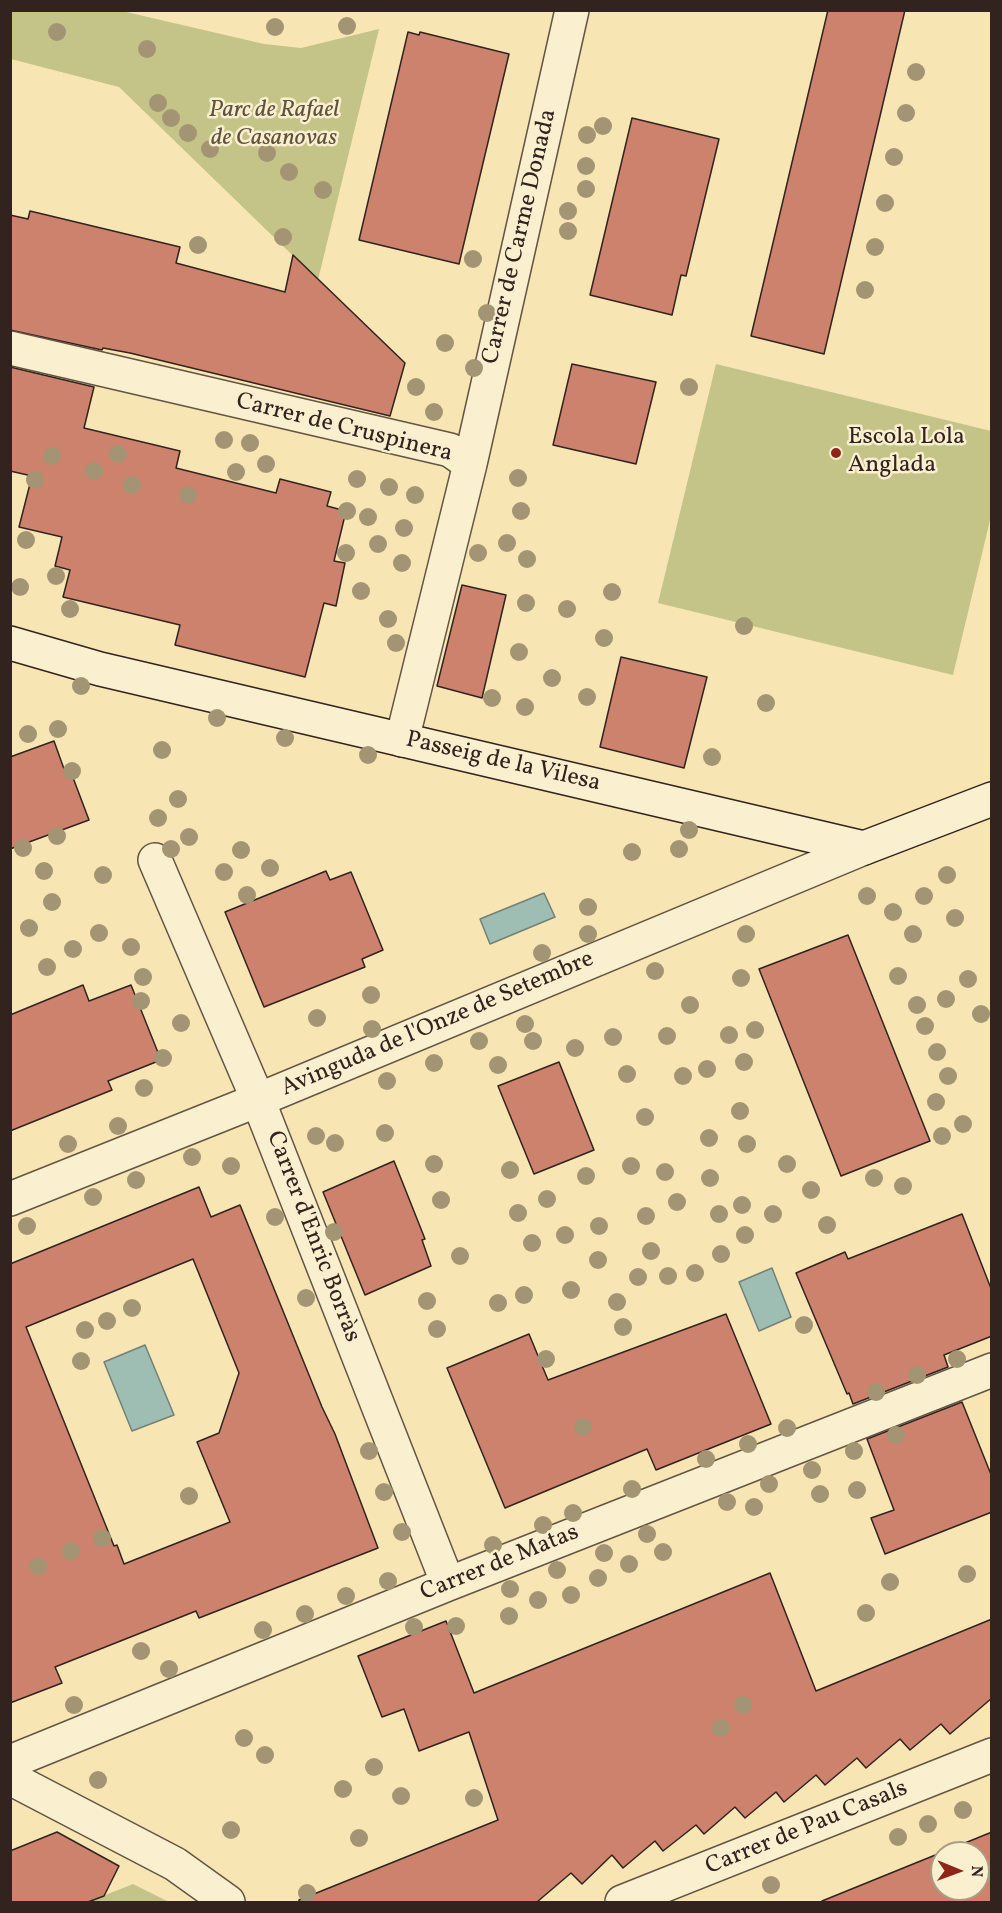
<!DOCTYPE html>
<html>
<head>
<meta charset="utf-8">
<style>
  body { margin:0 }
  #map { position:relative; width:1002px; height:1913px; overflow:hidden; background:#f7e6b4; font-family:Vollkorn,serif }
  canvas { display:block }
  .frame { position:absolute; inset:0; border:12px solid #32231e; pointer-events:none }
  .north { position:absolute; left:930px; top:1841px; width:60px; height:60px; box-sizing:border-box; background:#faefce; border:2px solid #aa9d88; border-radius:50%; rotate:91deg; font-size:16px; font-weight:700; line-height:24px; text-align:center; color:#32231e }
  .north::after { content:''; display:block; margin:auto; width:21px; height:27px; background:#8f2418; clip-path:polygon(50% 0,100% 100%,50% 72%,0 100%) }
</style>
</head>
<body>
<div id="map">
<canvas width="1002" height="1913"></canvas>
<div class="frame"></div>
<div class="north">N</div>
</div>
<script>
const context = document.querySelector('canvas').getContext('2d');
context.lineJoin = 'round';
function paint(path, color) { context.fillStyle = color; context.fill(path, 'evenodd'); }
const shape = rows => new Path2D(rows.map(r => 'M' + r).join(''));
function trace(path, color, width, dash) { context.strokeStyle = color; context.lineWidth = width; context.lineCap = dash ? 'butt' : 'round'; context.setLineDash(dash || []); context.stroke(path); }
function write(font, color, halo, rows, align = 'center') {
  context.font = font + ' Vollkorn,serif'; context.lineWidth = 5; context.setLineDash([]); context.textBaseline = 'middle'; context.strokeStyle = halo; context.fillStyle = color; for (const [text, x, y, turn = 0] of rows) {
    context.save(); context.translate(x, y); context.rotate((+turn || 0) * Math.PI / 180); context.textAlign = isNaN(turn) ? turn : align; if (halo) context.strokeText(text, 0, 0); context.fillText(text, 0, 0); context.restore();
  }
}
paint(shape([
  [10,11,122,11,264,44,301,48,379,29,318,280,119,87,11,59],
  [716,364,991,431,991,516,953,675,658,603],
  [133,1884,169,1902,88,1902]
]), '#c4c388');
const water = shape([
  [544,893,555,917,490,944,480,919,544,893],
  [772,1268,791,1317,759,1331,739,1282,772,1268],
  [145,1345,174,1415,132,1431,104,1362,145,1345]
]);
paint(water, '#9ebeb3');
trace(water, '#738077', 1.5);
const building = shape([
  [828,10,905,10,824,354,751,336,828,10],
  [408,32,419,35,420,32,509,54,459,264,359,240,408,32],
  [632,118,719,139,686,276,681,275,672,315,590,295,632,118],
  [30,211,180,247,176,263,285,292,293,255,405,363,390,416,130,353,103,348,102,350,10,330,10,215,28,219,30,211],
  [572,364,656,382,636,464,553,445,572,364],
  [10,367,94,387,84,428,180,451,176,468,276,493,280,479,331,492,327,506,346,511,334,561,345,563,336,606,324,603,305,677,175,645,180,625,63,597,70,570,55,566,62,537,19,527,32,476,10,471,10,367],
  [462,585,506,595,482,698,437,686,462,585],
  [621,657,707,677,684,768,600,747,621,657],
  [54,741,64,769,69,767,89,820,10,849,10,757,54,741],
  [326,871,330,880,351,872,383,950,362,959,365,967,264,1007,225,912,326,871],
  [848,935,930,1141,841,1176,759,969,848,935],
  [83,985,89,1001,131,985,161,1060,108,1081,112,1090,10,1131,10,1015,83,985],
  [559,1062,594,1150,534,1174,498,1086,559,1062],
  [394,1161,425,1239,422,1240,431,1266,365,1295,323,1192,394,1161],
  [199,1187,211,1217,240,1205,322,1407,335,1434,378,1548,199,1618,196,1611,55,1667,62,1683,10,1703,10,1264,199,1187],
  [193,1259,239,1373,219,1433,197,1442,230,1522,124,1564,117,1545,114,1546,26,1327,193,1259],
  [962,1214,992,1291,992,1336,944,1355,948,1367,853,1404,849,1393,847,1394,796,1273,845,1252,848,1259,962,1214],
  [726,1314,771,1424,656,1470,647,1449,505,1508,447,1368,529,1334,548,1380,726,1314],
  [962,1402,992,1477,992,1512,885,1554,871,1518,894,1510,867,1439,962,1402],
  [770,1573,816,1691,992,1619,992,1698,950,1734,941,1724,910,1750,900,1739,866,1768,857,1758,825,1785,816,1775,784,1802,776,1792,745,1818,735,1807,704,1834,696,1825,663,1851,655,1841,623,1868,612,1855,582,1884,571,1873,537,1902,299,1902,299,1900,498,1820,469,1732,419,1751,404,1709,382,1717,358,1656,446,1621,474,1693,770,1573],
  [57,1832,119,1866,104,1896,88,1902,10,1902,10,1851,57,1832],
  [992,1832,992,1902,822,1902,822,1901,992,1832],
  [942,1853,978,1853,978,1889,942,1889,942,1853]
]);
paint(building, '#cd826e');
trace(building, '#32231e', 1.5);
const street = shape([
  [10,348,450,450,470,464,402,740],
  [470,464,572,10],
  [155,860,258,1100,448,1584],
  [10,1199,258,1100,864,848],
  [10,1762,448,1584,992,1370],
  [10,1778,175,1864,228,1902],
  [622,1902,992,1755]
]);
const secondary = shape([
  [10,643,100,669,864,848,992,799]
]);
trace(street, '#635444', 36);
trace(secondary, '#32231e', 36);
trace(street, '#faefce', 33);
trace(secondary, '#faefce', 33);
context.fillStyle = '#a39573';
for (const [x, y] of [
  [347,26],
  [275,27],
  [57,32],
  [147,49],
  [916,72],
  [158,103],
  [906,113],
  [171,118],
  [603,126],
  [188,133],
  [587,135],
  [210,149],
  [267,153],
  [894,157],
  [586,166],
  [289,172],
  [586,189],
  [323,190],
  [885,203],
  [568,211],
  [568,231],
  [283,237],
  [198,245],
  [875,247],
  [473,259],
  [865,290],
  [487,313],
  [445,343],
  [474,368],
  [416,387],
  [689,387],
  [434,412],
  [224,440],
  [250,443],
  [118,454],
  [52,456],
  [266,464],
  [94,471],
  [236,472],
  [518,478],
  [357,479],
  [35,480],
  [132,485],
  [389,487],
  [188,495],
  [415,495],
  [347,511],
  [521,511],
  [368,517],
  [404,528],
  [26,540],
  [507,543],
  [378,544],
  [346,553],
  [478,553],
  [527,559],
  [402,563],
  [56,576],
  [20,587],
  [361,591],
  [612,592],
  [526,603],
  [70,609],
  [567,609],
  [388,619],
  [744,626],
  [604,638],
  [396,643],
  [519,652],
  [552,678],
  [81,686],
  [587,697],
  [492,698],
  [766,703],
  [525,707],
  [217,718],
  [58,729],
  [28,734],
  [285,738],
  [162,750],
  [368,755],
  [712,757],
  [72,771],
  [178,799],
  [158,818],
  [689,830],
  [57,836],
  [189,837],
  [23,848],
  [171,849],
  [679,849],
  [241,850],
  [632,852],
  [270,868],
  [44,871],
  [224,872],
  [103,875],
  [947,875],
  [247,895],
  [867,896],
  [924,896],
  [52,902],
  [588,907],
  [893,912],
  [955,918],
  [29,928],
  [99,933],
  [588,934],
  [746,934],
  [913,934],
  [131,947],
  [73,949],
  [542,953],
  [47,967],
  [655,971],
  [898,976],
  [143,977],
  [741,978],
  [968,979],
  [371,995],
  [946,999],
  [141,1001],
  [690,1005],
  [917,1005],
  [981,1014],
  [317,1018],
  [181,1023],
  [525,1024],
  [925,1026],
  [372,1029],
  [755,1030],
  [729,1035],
  [667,1036],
  [613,1037],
  [479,1041],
  [533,1041],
  [575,1048],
  [937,1052],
  [163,1058],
  [744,1062],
  [434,1063],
  [498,1065],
  [707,1069],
  [627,1074],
  [683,1076],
  [948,1076],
  [387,1081],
  [144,1088],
  [936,1102],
  [740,1111],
  [645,1117],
  [963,1124],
  [118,1126],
  [385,1133],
  [316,1136],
  [942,1136],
  [709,1138],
  [335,1143],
  [68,1144],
  [747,1144],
  [192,1157],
  [434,1164],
  [787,1164],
  [231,1166],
  [631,1166],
  [510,1170],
  [665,1172],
  [586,1176],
  [710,1178],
  [874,1178],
  [136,1180],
  [903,1186],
  [811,1190],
  [93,1197],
  [547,1199],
  [441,1200],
  [677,1202],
  [742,1205],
  [518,1213],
  [719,1214],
  [773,1214],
  [646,1216],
  [275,1217],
  [827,1225],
  [27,1226],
  [599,1226],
  [334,1232],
  [565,1235],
  [745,1235],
  [532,1243],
  [651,1251],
  [721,1254],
  [460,1256],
  [598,1260],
  [695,1273],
  [668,1276],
  [638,1277],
  [571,1290],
  [524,1295],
  [306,1298],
  [427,1301],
  [617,1302],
  [498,1303],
  [132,1308],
  [107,1321],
  [804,1325],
  [623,1327],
  [437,1329],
  [85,1330],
  [546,1359],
  [957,1359],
  [81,1361],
  [917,1375],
  [876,1392],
  [583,1427],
  [787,1428],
  [896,1435],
  [748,1444],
  [369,1451],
  [854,1451],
  [706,1459],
  [812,1470],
  [769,1484],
  [632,1489],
  [857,1490],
  [384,1492],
  [820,1494],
  [189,1496],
  [727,1502],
  [754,1507],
  [573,1513],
  [543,1525],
  [402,1532],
  [647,1534],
  [102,1538],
  [493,1545],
  [71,1551],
  [663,1552],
  [604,1553],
  [629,1564],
  [38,1566],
  [557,1570],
  [967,1574],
  [598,1578],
  [388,1581],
  [890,1582],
  [510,1589],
  [571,1595],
  [346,1596],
  [538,1600],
  [866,1613],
  [305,1614],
  [509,1616],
  [456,1626],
  [414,1627],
  [263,1630],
  [141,1651],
  [169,1669],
  [74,1705],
  [743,1705],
  [721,1728],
  [244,1738],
  [265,1755],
  [374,1767],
  [98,1780],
  [343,1789],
  [401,1796],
  [474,1798],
  [963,1810],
  [928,1824],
  [231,1830],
  [898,1837],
  [359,1838],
  [771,1885],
  [307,1893]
]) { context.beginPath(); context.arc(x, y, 9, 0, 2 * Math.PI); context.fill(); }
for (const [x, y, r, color] of [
  [836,453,6,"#8f2418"]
]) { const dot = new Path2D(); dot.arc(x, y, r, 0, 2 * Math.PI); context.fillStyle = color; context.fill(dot); trace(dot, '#faefce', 2); }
write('italic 24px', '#5e533e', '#faefce', [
  ["Parc de Rafael",274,112],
  ["de Casanovas",274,140]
]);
write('24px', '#32231e', '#faefce', [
  ["Carrer de Carme Donada",521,237,-77],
  ["Carrer de Cruspinera",344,429,14],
  ["Passeig de la Vilesa",503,763,13],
  ["Avinguda de l'Onze de Setembre",438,1025,-23],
  ["Carrer d'Enric Borràs",312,1237,69],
  ["Carrer de Matas",500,1564,-22],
  ["Carrer de Pau Casals",807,1829,-22]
]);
write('24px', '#32231e', '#faefce', [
  ["Escola Lola",848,439],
  ["Anglada",848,467]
], 'left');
</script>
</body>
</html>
